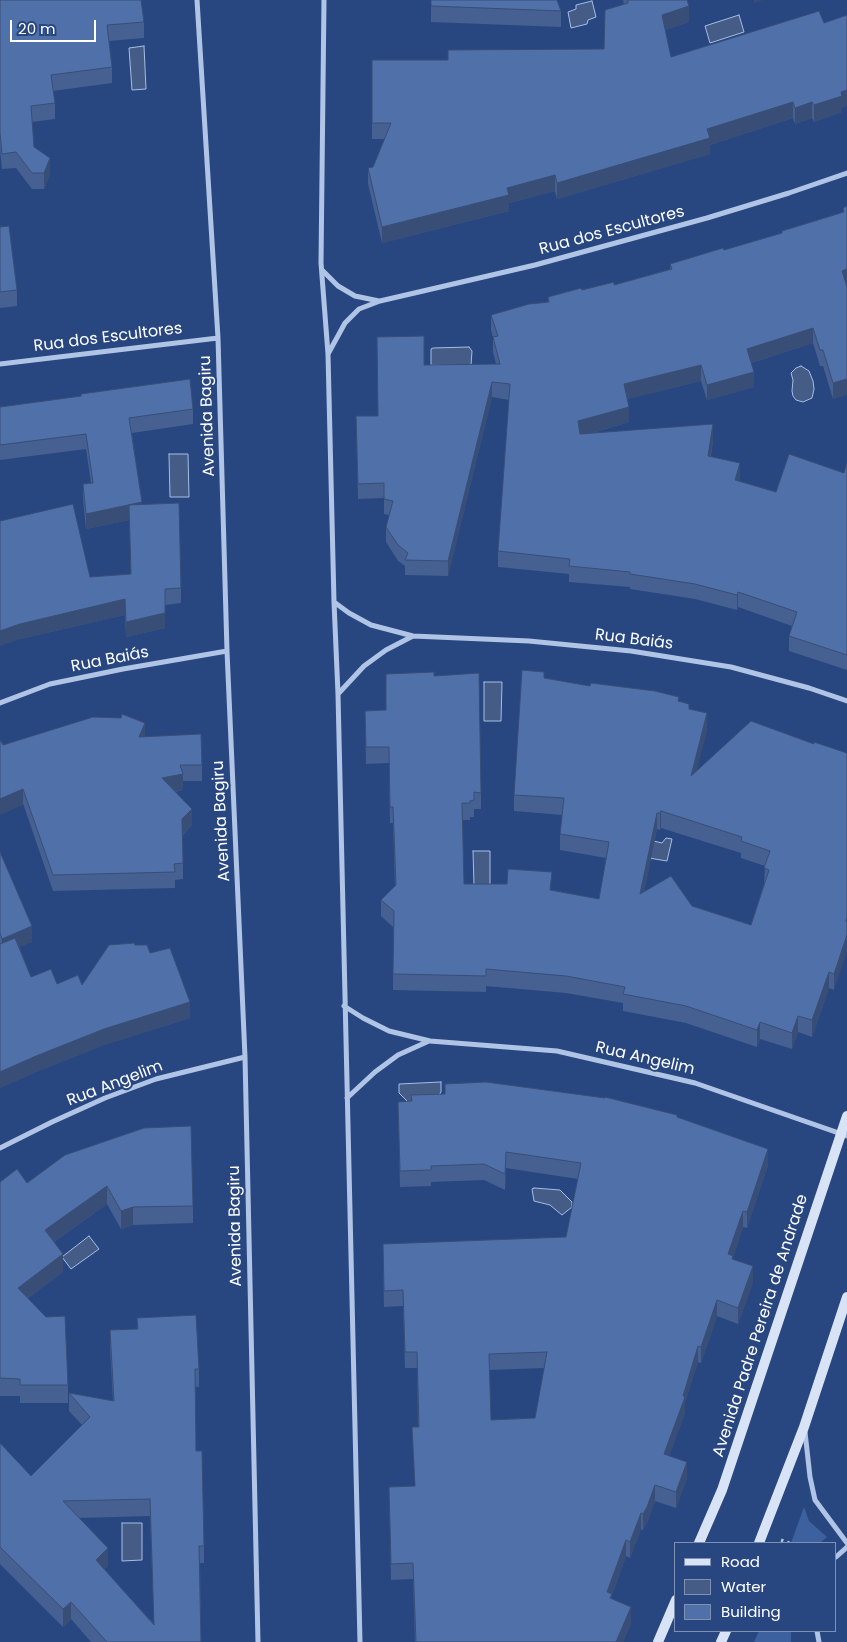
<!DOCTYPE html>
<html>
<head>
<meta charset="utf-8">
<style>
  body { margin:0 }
  #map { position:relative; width:847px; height:1642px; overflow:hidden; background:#284781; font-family:Poppins,sans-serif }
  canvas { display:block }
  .legend { position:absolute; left:674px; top:1542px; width:162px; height:90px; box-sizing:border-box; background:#284781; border:1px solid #7e91b3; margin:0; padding:6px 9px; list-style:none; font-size:15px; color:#fff }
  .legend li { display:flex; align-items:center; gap:10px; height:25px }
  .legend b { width:25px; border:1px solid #7e91b3 }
  .scale { position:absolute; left:10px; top:20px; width:86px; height:22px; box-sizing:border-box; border:2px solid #fff; border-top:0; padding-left:6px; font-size:15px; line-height:18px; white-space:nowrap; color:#fff; -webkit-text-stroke:4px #284781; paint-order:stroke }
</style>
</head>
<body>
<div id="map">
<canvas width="847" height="1642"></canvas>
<ul class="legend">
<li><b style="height:6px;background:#d9e3f6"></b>Road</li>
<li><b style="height:14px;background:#455c86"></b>Water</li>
<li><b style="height:14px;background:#5070a9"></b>Building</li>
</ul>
<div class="scale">20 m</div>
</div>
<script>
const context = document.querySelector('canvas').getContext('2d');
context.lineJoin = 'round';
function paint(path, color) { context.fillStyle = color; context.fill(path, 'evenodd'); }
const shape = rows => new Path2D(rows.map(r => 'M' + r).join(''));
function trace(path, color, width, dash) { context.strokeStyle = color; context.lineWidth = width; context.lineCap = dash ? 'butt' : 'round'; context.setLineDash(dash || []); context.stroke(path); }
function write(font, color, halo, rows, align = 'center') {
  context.font = font + ' Poppins,sans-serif'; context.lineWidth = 4; context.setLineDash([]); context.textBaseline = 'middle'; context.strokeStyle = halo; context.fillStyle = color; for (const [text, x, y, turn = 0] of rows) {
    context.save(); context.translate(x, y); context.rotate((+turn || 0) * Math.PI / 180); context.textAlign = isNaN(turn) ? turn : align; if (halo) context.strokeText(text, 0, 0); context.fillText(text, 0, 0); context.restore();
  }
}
paint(shape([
  [804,1507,809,1521,827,1537,820,1543,791,1543],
  [759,1631,791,1631,791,1642,754,1642]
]), '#3d609e');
const water = shape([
  [592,1,596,17,588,20,587,24,571,28,568,12,576,9,576,5,592,1],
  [739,15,744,32,710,43,705,26,739,15],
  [144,46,146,89,132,90,129,48,144,46],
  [469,347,472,351,471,365,431,365,431,349,433,348,469,347],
  [801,366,809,371,813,381,814,389,812,398,803,402,796,400,793,396,792,391,793,380,791,373,796,368,801,366],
  [169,454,188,454,189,497,170,497,169,454],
  [484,682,502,682,501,721,484,721,484,682],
  [641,838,662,843,666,838,672,839,667,861,637,856,641,838],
  [473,851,490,851,490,885,474,885,473,851],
  [441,1082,441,1092,437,1098,409,1103,399,1093,399,1084,441,1082],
  [534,1188,560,1190,572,1202,572,1207,562,1215,550,1205,534,1201,532,1189,534,1188],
  [89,1236,99,1249,71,1269,62,1257,89,1236],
  [122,1523,142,1523,142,1560,122,1561,122,1523]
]);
paint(water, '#455c86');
trace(water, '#a5bee6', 1);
trace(shape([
  [781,1540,790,1543]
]), '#b0c4e6', 3, [2.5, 4]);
trace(shape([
  [197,0,218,338,227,651,245,1057,258,1642],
  [324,0,321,263,328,354,334,602,338,694,360,1642],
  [322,270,338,286,355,296,379,301],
  [328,354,345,323,359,309,380,301,535,265,707,218,789,193,847,173],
  [0,364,218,338],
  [334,602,349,613,371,625,413,636,529,641,631,651,731,667,809,688,847,701],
  [338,694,364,666,386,650,413,636],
  [0,703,50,684,123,669,227,651],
  [344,1006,363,1018,389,1031,430,1041,557,1051,695,1083,847,1136],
  [347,1098,375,1072,398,1055,429,1041],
  [0,1148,52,1122,105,1098,156,1079,245,1057],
  [805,1432,810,1477,815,1500,847,1543],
  [836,1557,847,1547],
  [817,1631,819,1642]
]), '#b0c4e6', 5);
trace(shape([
  [699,1543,722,1490,847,1116],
  [759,1543,804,1427,847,1297],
  [658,1642,676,1600],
  [721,1642,726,1631]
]), '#d9e3f6', 10);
paint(shape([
  [0,0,144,22,144,38,109,41,112,67,112,83,53,91,55,103,55,119,32,122,34,147,50,174,44,189,32,189,16,168,2,169,0,149],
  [431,0,561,11,561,27,431,22],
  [623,0,687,0,689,22,665,30,671,57,842,108,842,112,814,122,812,118,795,124,793,118,710,145,710,154,557,199,555,191,509,203,509,211,382,243,368,184,368,168,373,167,385,139,372,139,372,60,448,60,604,49,624,5],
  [847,206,847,284,846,284,833,399,823,366,820,366,813,343,751,363,754,387,707,400,701,381,627,399,629,422,589,434,713,440,711,456,740,479,739,481,776,492,844,473,847,462,847,670,789,651,789,636,792,626,738,607,737,610,695,599,630,589,630,587,569,582,569,574,498,567,498,551,509,400,492,397,448,576,405,575,405,566,398,561,386,542,386,527,389,515,384,514,384,498,358,499,356,416,378,416,424,365,496,364,493,352,493,337,491,330,491,315,548,302,548,297,582,290,614,285,670,269,670,264,724,250,782,233,782,231,843,212,843,208],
  [0,227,17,290,17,306,0,308],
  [0,407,193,409,193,424,132,433,142,505,181,588,181,603,165,605,165,628,126,637,125,615,20,639,90,577,131,574,129,520,86,529,83,499,83,484,91,483,86,449,0,460],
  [434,676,481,793,481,809,474,809,474,817,470,817,470,820,462,820,464,884,552,890,599,899,606,858,560,850,560,834,562,815,514,811,514,795,544,678,679,702,689,709,707,730,696,771,814,744,847,753,834,990,829,988,812,1037,798,1032,792,1049,760,1039,757,1047,686,1023,623,1011,623,1003,566,993,486,986,486,992,393,990,393,927,381,916,381,900,395,886,393,823,390,823,389,763,366,764,365,711,386,710],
  [661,828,741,853,741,858,765,866,764,884,751,925,692,906,644,892,657,829,660,830],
  [145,737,202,765,202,781,183,781,183,790,175,792,192,825,183,835,183,879,175,880,175,888,53,891,3,745],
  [0,852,32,942,19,947,31,977,57,984,82,985,135,945,150,953,190,1018,104,1045,36,1072,0,1088],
  [411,1101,677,1117,768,1165,747,1228,743,1227,733,1257,733,1259,753,1282,738,1324,717,1316,701,1363,698,1362,685,1402,685,1413,669,1456,687,1478,676,1508,655,1501,647,1523,643,1530,641,1529,630,1558,626,1556,612,1595,612,1598,631,1623,623,1642,415,1642,413,1579,391,1580,389,1487,415,1486,412,1427,418,1427,417,1368,405,1368,403,1306,384,1307,383,1260,566,1237,578,1179,506,1168,505,1190,484,1180,431,1182,431,1186,400,1187,398,1102],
  [544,1368,535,1418,491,1420,489,1370],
  [65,1155,193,1206,193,1223,133,1225,121,1229,107,1204,54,1242,63,1272,28,1298,68,1385,68,1403,20,1403,20,1396,0,1396,0,1182,27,1183],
  [137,1318,199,1369,199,1387,195,1387,196,1451,204,1546,204,1563,200,1563,201,1642,91,1642,71,1619,63,1627,0,1564,0,1443,31,1476,82,1425,69,1411,69,1393,113,1401,110,1348,110,1330,137,1329],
  [150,1516,154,1624,104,1569,108,1566,79,1518]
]), '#456091');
paint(shape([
  [754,0,763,0,754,3],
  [689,6,689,22,662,31,662,15],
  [847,90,847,106,842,108,842,112,814,122,814,105,841,92],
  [793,102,793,118,710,145,710,154,557,199,557,183,707,129],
  [812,102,812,118,795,124,795,108],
  [50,158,50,174,44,189,44,173],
  [555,175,555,191,509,203,509,211,382,243,382,227,507,188],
  [847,269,847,284,842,286,842,271],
  [813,328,813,343,747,364,747,349],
  [701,365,701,381,624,400,624,384],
  [754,372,754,387,707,400,707,385],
  [847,379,847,395,833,399,833,383],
  [492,382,492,397,448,576,448,561],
  [629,407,629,422,578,437,578,421],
  [713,424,713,440,708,471,708,456],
  [740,463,740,479,735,496,735,480],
  [142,502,142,517,129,505,129,520,86,529,86,514],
  [738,592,738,607,737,610,737,595],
  [125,599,125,615,20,639,0,646,0,631,20,624],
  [165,613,165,628,126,637,126,622],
  [707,713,707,730,691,792,691,776],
  [145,723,145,739,139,737],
  [183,774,183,790,162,794,162,778],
  [23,789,23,805,0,815,0,799],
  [192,809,192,825,182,835,182,819],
  [661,811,661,828,660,830,660,813],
  [657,813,657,829,640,910,640,894],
  [32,926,32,942,2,955,2,939],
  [847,935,847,952,834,990,834,974],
  [829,972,829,988,812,1037,812,1020],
  [190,1002,190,1018,104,1045,36,1072,0,1088,0,1072,36,1056,104,1029],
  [798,1016,798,1032,792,1049,792,1033],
  [760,1022,760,1039,757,1047,757,1030],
  [768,1149,768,1165,747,1228,747,1212],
  [506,1152,506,1168,505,1190,505,1174],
  [107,1186,107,1204,45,1248,45,1230],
  [133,1207,133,1225,121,1229,121,1211],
  [743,1211,743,1227,733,1257,733,1272,728,1254],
  [63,1254,63,1272,18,1305,18,1288],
  [753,1266,753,1282,738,1324,738,1308],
  [717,1300,717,1316,701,1363,701,1347],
  [698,1346,698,1362,685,1402,685,1413,664,1470,664,1454],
  [687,1462,687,1478,676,1508,676,1492],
  [655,1485,655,1501,647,1523,643,1530,643,1514],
  [641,1513,641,1529,630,1558,630,1542],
  [626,1540,626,1556,612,1595,612,1610,607,1592],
  [108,1548,108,1566,96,1577,96,1560],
  [71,1602,71,1619,63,1627,63,1609],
  [631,1607,631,1623,623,1642,616,1642]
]), '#384e76');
const building = shape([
  [0,0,141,0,144,22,107,25,112,67,51,75,55,103,31,106,34,147,50,158,44,173,32,173,16,152,2,154,0,133,0,0],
  [431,0,557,0,561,11,431,6,431,0],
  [628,0,687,0,689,6,662,15,671,57,819,11,824,23,847,15,847,90,841,92,842,96,814,105,812,102,795,108,793,102,707,129,710,138,557,183,555,175,507,188,509,195,382,227,368,168,373,167,391,123,372,123,372,60,448,60,448,50,604,49,605,10,628,3,628,0],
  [847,206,847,269,842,271,847,287,847,379,833,383,823,350,820,350,813,328,747,349,754,372,707,385,701,365,624,384,629,407,578,421,580,434,713,424,708,456,740,463,735,480,776,492,789,454,844,473,847,462,847,655,789,636,797,612,738,592,737,595,695,584,630,574,630,572,569,566,570,559,498,551,510,384,492,382,448,561,405,560,408,553,398,545,386,527,393,501,384,499,384,483,358,484,356,416,378,416,377,337,424,336,424,365,500,364,493,337,498,336,491,315,529,304,549,302,548,297,581,288,582,290,614,282,614,285,672,269,670,264,723,248,724,250,782,233,782,231,844,212,843,208,847,206],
  [9,226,17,290,0,292,0,227,9,226],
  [190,379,193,409,129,418,142,502,86,514,83,484,93,483,86,434,0,445,0,407,81,396,81,394,190,379],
  [179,503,181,588,165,589,165,613,126,622,125,599,20,624,0,631,0,521,73,504,90,577,131,574,129,505,179,503],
  [522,670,544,672,544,678,590,686,591,683,655,691,679,697,678,701,689,704,689,709,707,713,691,776,751,721,814,744,814,742,847,753,847,917,846,921,847,922,847,935,834,974,829,972,812,1020,798,1016,792,1033,760,1022,757,1030,686,1006,623,994,625,987,566,976,486,969,486,976,393,974,394,911,381,900,396,885,393,807,390,807,389,747,366,747,365,711,386,710,386,674,434,672,434,676,479,673,481,793,474,792,474,800,470,801,470,803,462,803,464,884,507,884,508,869,552,872,550,890,599,899,609,842,560,834,564,798,514,795,522,670],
  [661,811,742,837,741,841,770,851,764,868,769,870,751,925,692,906,671,876,640,894,657,813,660,813,661,811],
  [122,714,145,723,139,737,201,734,202,765,180,765,183,774,162,778,192,809,182,819,183,863,174,864,175,872,53,875,23,789,0,799,0,741,1,741,3,745,93,717,121,718,122,714],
  [0,852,32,926,2,939,0,933,0,852],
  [15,938,31,977,51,969,57,984,78,975,82,985,109,945,134,943,135,945,147,945,150,953,170,948,190,1002,104,1029,36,1056,0,1072,0,944,15,938],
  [486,1082,605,1098,605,1097,677,1115,677,1117,768,1149,747,1212,743,1211,728,1254,733,1256,732,1259,753,1266,738,1308,717,1300,701,1347,698,1346,683,1396,685,1397,664,1454,687,1462,676,1492,655,1485,647,1507,643,1514,641,1513,630,1542,626,1540,607,1592,612,1594,610,1598,631,1607,616,1642,416,1642,413,1563,391,1564,389,1487,415,1486,412,1427,419,1427,417,1352,405,1352,403,1290,384,1291,383,1244,566,1237,581,1163,506,1152,505,1174,484,1164,431,1166,431,1170,400,1171,398,1102,412,1101,411,1095,445,1094,445,1084,486,1082],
  [547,1352,535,1418,491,1420,489,1354,547,1352],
  [191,1126,193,1206,133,1207,121,1211,107,1186,45,1230,63,1254,18,1288,46,1317,65,1316,68,1385,20,1385,20,1379,0,1378,0,1182,17,1169,27,1183,65,1155,144,1128,191,1126],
  [196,1315,199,1369,195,1369,196,1451,202,1451,204,1546,199,1546,201,1642,107,1642,71,1602,63,1609,0,1547,0,1443,31,1476,90,1417,69,1393,114,1401,110,1330,138,1329,137,1318,196,1315],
  [150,1499,154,1625,96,1560,108,1548,63,1501,150,1499]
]);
paint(building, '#5070a9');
trace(building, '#384e76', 1);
write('16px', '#fff', '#284781', [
  ["Rua dos Escultores",612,231,-15],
  ["Rua dos Escultores",108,338,-7],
  ["Avenida Bagiru",208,416,-92],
  ["Rua Baiás",634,640,7],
  ["Rua Baiás",110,660,-11],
  ["Avenida Bagiru",222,821,-93],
  ["Rua Angelim",645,1059,13],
  ["Rua Angelim",115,1084,-21],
  ["Avenida Bagiru",236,1226,-91],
  ["Avenida Padre Pereira de Andrade",761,1326,-72]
]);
</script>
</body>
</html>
